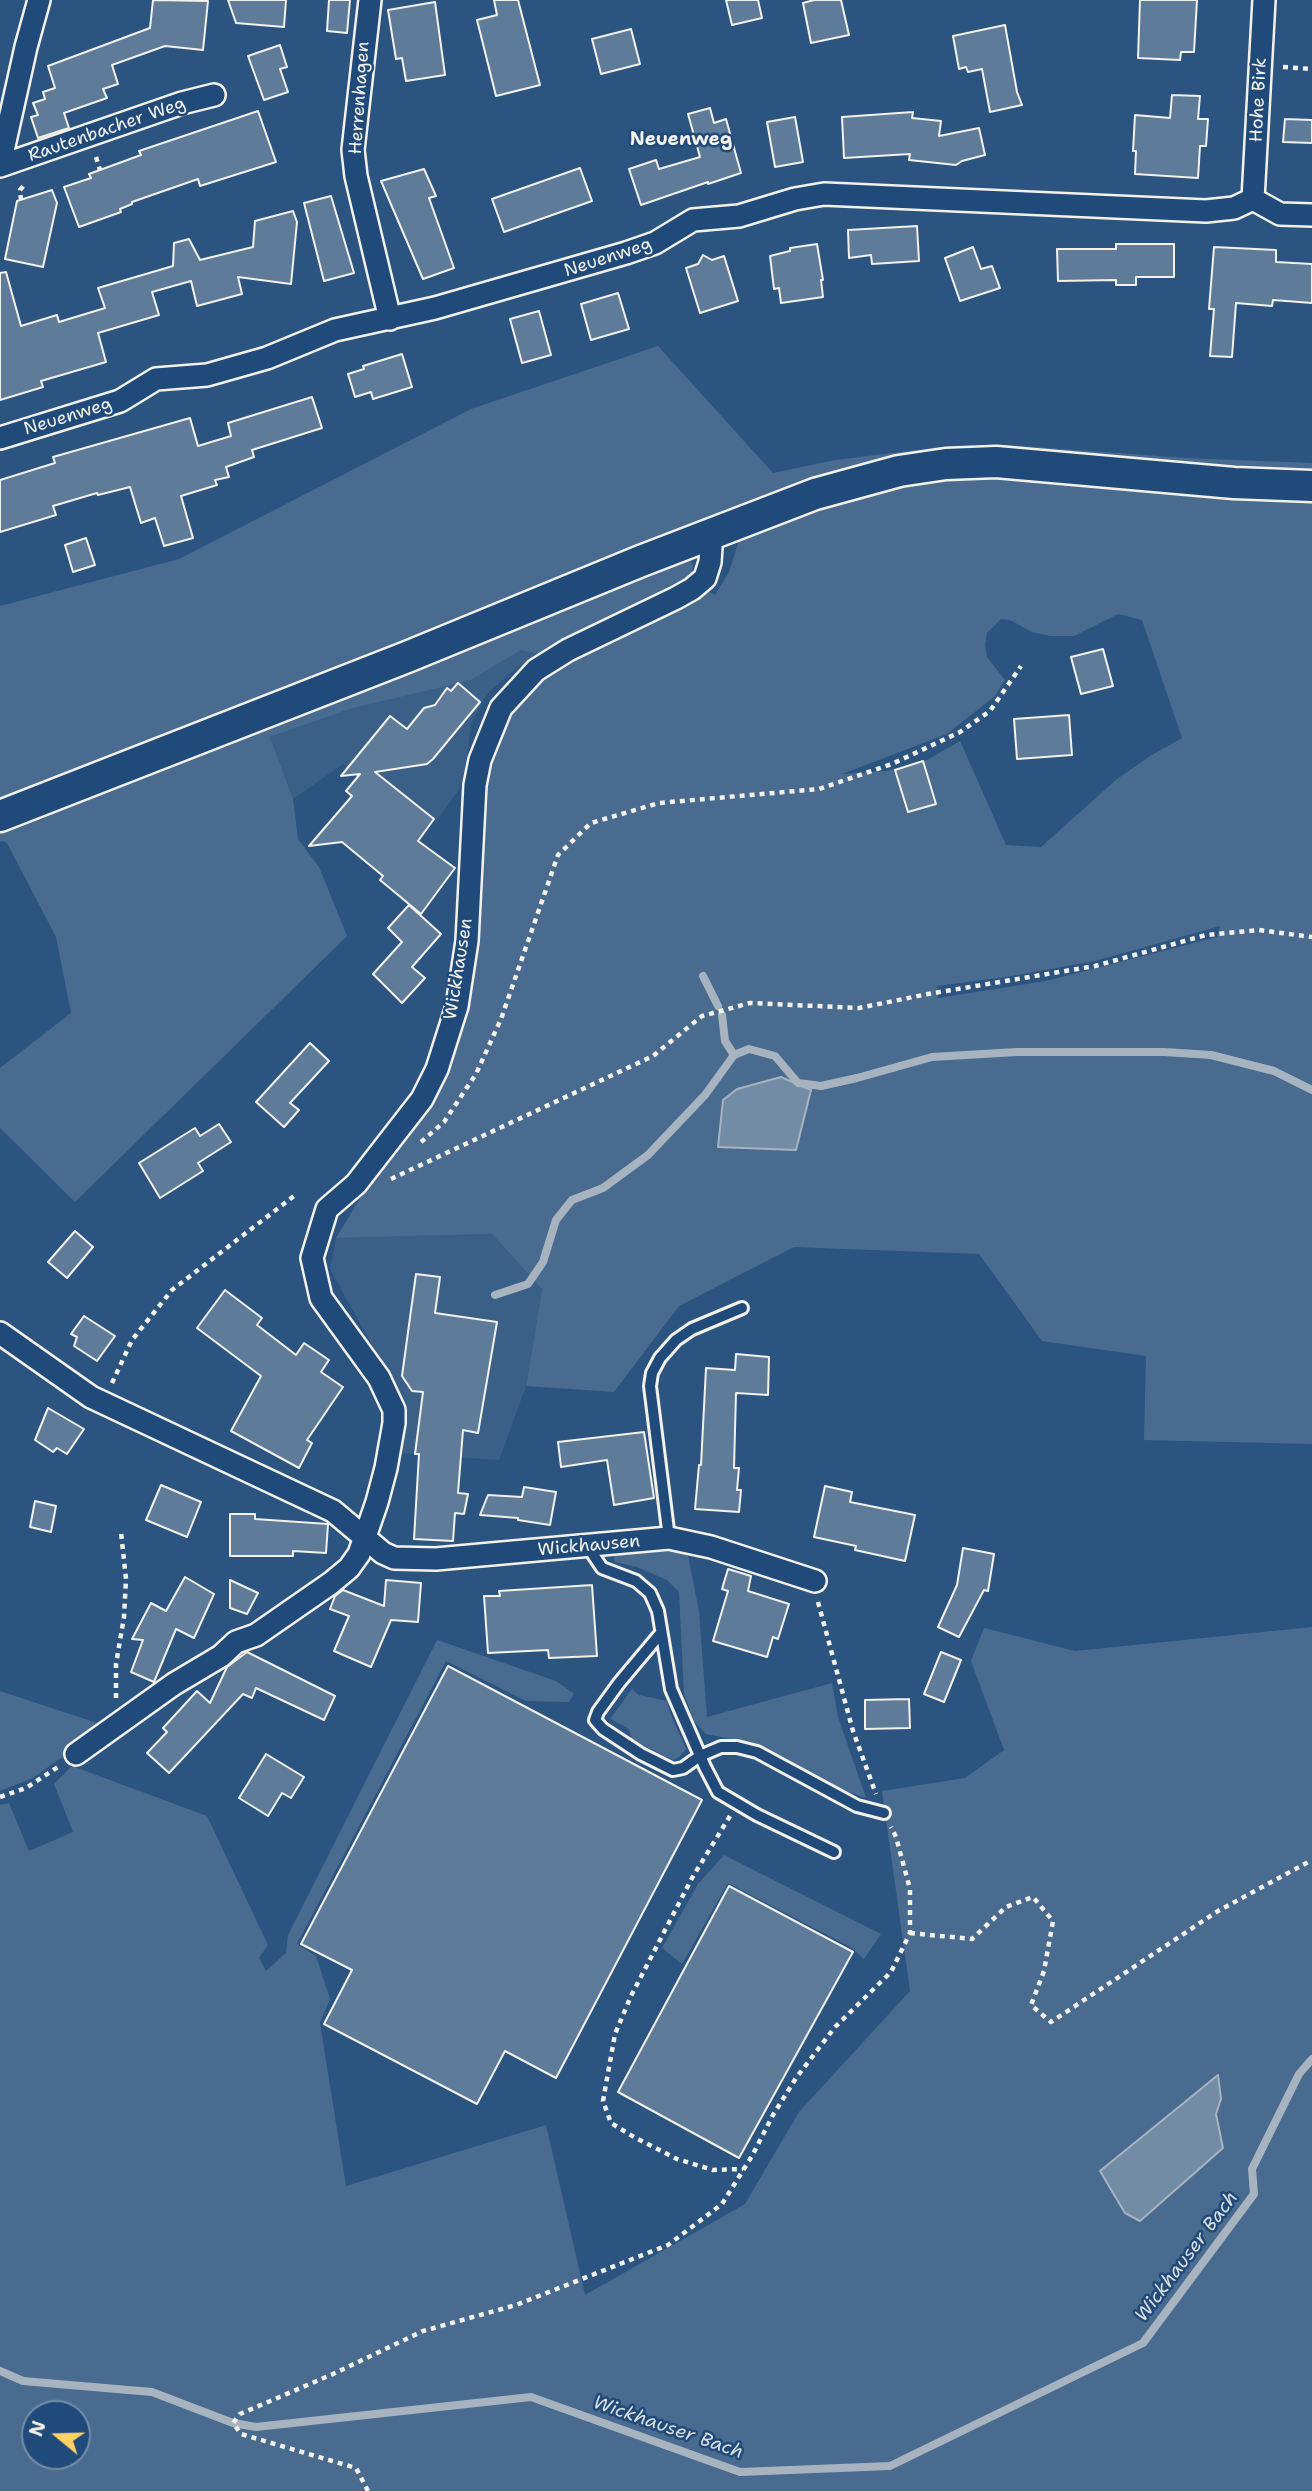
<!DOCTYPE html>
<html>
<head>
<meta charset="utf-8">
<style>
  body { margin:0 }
  #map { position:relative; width:1312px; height:2491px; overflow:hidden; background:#2c5481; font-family:"Shantell Sans",sans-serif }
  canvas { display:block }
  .north { position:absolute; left:21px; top:2400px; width:70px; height:70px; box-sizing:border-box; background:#1f4a7a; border:2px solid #748da6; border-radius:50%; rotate:289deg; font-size:19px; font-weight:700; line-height:28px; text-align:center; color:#f4f1e8 }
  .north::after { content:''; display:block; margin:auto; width:24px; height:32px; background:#ffd166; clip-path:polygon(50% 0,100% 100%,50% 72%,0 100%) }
</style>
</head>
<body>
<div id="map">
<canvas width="1312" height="2491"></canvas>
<div class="north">N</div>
</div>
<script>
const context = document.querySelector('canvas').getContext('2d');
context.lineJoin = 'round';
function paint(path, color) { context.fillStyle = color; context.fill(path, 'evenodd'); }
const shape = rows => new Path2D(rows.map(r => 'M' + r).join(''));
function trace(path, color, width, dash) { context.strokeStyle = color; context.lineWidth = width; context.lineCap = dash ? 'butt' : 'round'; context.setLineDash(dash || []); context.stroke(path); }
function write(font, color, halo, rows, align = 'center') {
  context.font = font + ' "Shantell Sans",sans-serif'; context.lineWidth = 5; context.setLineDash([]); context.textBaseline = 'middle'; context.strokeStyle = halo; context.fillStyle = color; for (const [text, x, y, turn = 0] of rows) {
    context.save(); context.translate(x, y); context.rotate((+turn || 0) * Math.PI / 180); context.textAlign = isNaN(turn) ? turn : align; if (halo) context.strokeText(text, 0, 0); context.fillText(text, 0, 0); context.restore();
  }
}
paint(shape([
  [521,650,541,655,515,669,486,695,471,724,467,757,460,788,436,821,407,798,364,782,343,764,293,799,270,737,353,708,469,681],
  [492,1234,542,1289,526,1386,499,1460,399,1453,404,1403,330,1269,336,1238]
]), '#3b6088');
paint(shape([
  [658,346,773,473,835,460,941,447,1006,445,1186,458,1312,463,1312,476,959,452,0,805,0,606,179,559,471,409],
  [995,474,1312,498,1312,1444,1144,1440,1146,1356,1042,1341,979,1254,794,1247,679,1306,614,1392,526,1386,542,1289,492,1234,336,1238,385,1157,444,1070,478,941,487,786,497,746,512,711,543,676,575,654,709,592,715,595,729,572,740,537,850,496,924,478],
  [1118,614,1142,620,1182,738,1150,756,1117,779,1041,847,1006,845,960,741,927,760,886,771,842,774,947,734,995,696,1005,680,987,657,985,645,987,633,1001,619,1010,620,1032,632,1050,636,1074,636],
  [1220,926,1217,937,1046,981,938,998,937,986,1006,977,1095,961],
  [681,558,691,561,693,566,691,575,682,585,541,655,521,650,469,681,353,708,270,737,293,799,298,839,319,867,347,936,75,1202,0,1128,0,1068,71,1013,56,937,7,843,3,841,0,842,0,828],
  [687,1550,699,1612,707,1717,832,1683,838,1717,866,1798,843,1790,755,1744,706,1734,694,1721,684,1694,679,1592,667,1580,637,1567,615,1562,614,1559,615,1555],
  [1312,1627,1312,2491,0,2491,0,1805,9,1803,29,1851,73,1832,54,1784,72,1766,207,1816,268,1945,259,1958,266,1971,286,1953,288,1935,437,1640,556,1681,574,1694,569,1702,526,1701,446,1661,297,1944,316,1956,330,1999,320,2023,346,2186,546,2125,585,2295,745,2204,799,2112,910,1991,882,1791,965,1778,1004,1750,971,1661,984,1628,1075,1651],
  [35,2414,77,2414,77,2456,35,2456],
  [632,1689,639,1695,667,1701,670,1713,686,1749,679,1757,673,1760,631,1739,630,1731,626,1727,610,1719],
  [0,1691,97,1723,83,1742,33,1778,0,1791],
  [724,1855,881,1934,864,1959,852,1948,728,1883,682,1964,662,1948,698,1884]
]), '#496b90');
const water = shape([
  [781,1077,811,1090,796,1150,718,1147,723,1100,737,1089,781,1077],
  [1218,2075,1221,2099,1216,2114,1223,2148,1140,2221,1125,2213,1100,2171,1218,2075]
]);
paint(water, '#738ca6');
trace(water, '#a7b4c0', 2);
trace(shape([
  [703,976,718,1006],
  [722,1015,725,1041,734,1055],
  [495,1295,528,1284,543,1262,556,1220,572,1200,603,1188,648,1155,705,1095,734,1055,749,1049,775,1056,798,1083,821,1086,857,1078,932,1057,1017,1052,1164,1052,1211,1055,1274,1071,1312,1090],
  [0,2371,23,2381,152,2392,233,2423,256,2427,531,2397,740,2472,890,2466,1143,2343,1254,2194,1252,2169,1299,2074,1312,2059]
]), '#a7b4c0', 8);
const building = shape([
  [153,0,208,1,203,50,165,46,112,65,118,84,103,89,107,98,64,113,69,128,38,138,31,117,38,115,33,103,45,99,43,92,55,88,48,66,150,28,153,0],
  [228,0,286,0,284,27,236,23,228,0],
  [329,0,350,0,347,33,327,31,329,0],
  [494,0,518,0,540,85,496,96,477,20,497,15,494,0],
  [726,0,758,0,762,18,732,25,726,0],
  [814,0,841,0,849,35,811,43,803,3,814,0],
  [1140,0,1197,0,1194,52,1181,52,1180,60,1138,58,1140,0],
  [435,2,445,75,406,81,402,58,396,59,388,10,435,2],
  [1005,25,1017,92,1022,105,990,112,982,69,968,72,966,67,959,69,953,36,1005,25],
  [631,29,640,64,601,74,592,39,631,29],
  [280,45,287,67,280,69,288,92,264,100,248,56,280,45],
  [1172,95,1200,96,1198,119,1208,119,1206,146,1200,146,1198,178,1135,174,1136,151,1133,151,1135,115,1170,118,1172,95],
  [710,108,714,123,726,119,741,173,708,184,708,182,641,205,629,169,656,160,659,169,700,157,688,114,710,108],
  [258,111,276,162,200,186,198,179,132,202,132,204,120,209,121,212,79,227,64,187,91,178,89,174,141,155,139,151,258,111],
  [913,112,912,118,941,121,939,136,979,128,985,155,962,161,956,165,909,160,910,154,844,158,842,117,913,112],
  [795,117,803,162,775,167,767,122,795,117],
  [1285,119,1312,120,1312,143,1283,142,1285,119],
  [580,168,592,201,504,232,492,199,580,168],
  [424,169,436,196,429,198,454,268,423,279,381,181,424,169],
  [52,190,57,203,43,267,5,259,17,201,52,190],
  [331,196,354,273,324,281,304,203,331,196],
  [293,211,297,222,291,284,238,277,242,294,197,306,191,281,152,292,159,315,98,333,106,362,41,381,43,387,0,400,0,273,6,272,21,326,57,315,59,322,105,308,98,288,173,266,174,243,189,239,200,260,253,247,255,221,293,211],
  [917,226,919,261,872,264,871,255,849,258,848,230,917,226],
  [817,244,823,280,821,280,823,297,781,303,779,288,774,289,770,256,790,251,790,248,817,244],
  [1116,244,1174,244,1174,277,1136,277,1136,285,1116,285,1116,280,1058,281,1057,249,1116,249,1116,244],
  [973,247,981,269,992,266,1000,288,960,301,945,258,973,247],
  [1214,247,1276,250,1276,262,1312,264,1312,303,1273,300,1272,306,1236,303,1232,357,1210,356,1214,309,1209,309,1214,247],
  [703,255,712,260,724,256,738,301,700,313,686,268,698,264,703,255],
  [618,293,629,329,591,340,581,304,618,293],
  [539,311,551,355,522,363,510,319,539,311],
  [402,354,412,387,373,399,371,392,355,397,348,374,364,369,363,366,402,354],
  [312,397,322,428,252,450,254,457,226,467,229,477,215,480,217,485,181,496,193,538,164,546,155,518,141,523,130,487,98,495,97,493,53,506,56,515,0,532,0,480,55,463,53,457,190,418,198,446,231,436,228,423,312,397],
  [86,538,95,565,73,572,65,545,86,538],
  [1103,649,1113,686,1081,694,1071,657,1103,649],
  [458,683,480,702,433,759,427,764,375,772,434,819,418,841,455,868,421,914,380,880,383,876,342,842,309,846,352,796,346,791,360,774,341,776,390,716,407,729,424,708,435,705,447,688,451,691,458,683],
  [1069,715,1072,755,1017,759,1014,719,1069,715],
  [923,761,936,804,908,812,895,770,923,761],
  [409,905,441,934,412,967,425,978,402,1003,373,974,402,942,388,928,409,905],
  [310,1043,329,1061,290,1103,299,1110,284,1127,256,1102,310,1043],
  [219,1124,231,1142,198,1163,203,1171,160,1198,139,1163,195,1128,200,1136,219,1124],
  [75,1231,93,1247,67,1278,48,1262,75,1231],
  [416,1274,440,1277,435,1313,497,1322,478,1433,463,1430,458,1493,468,1494,464,1514,455,1513,453,1541,414,1539,419,1454,415,1454,423,1392,412,1391,402,1376,416,1274],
  [225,1290,262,1318,257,1325,296,1355,304,1343,329,1360,321,1372,343,1387,307,1440,312,1443,299,1468,231,1431,261,1376,197,1328,225,1290],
  [84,1316,115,1336,97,1361,74,1346,77,1337,71,1334,84,1316],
  [736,1354,769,1357,768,1395,736,1393,734,1468,739,1468,737,1490,741,1490,739,1512,695,1509,699,1465,701,1465,706,1368,735,1370,736,1354],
  [48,1408,84,1429,67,1454,57,1448,53,1452,35,1440,48,1408],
  [644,1432,654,1498,614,1505,607,1460,561,1467,558,1442,644,1432],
  [161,1485,201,1502,187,1537,146,1520,161,1485],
  [825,1486,852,1492,850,1502,915,1515,905,1561,855,1550,856,1546,814,1537,825,1486],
  [524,1487,556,1492,550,1525,518,1520,518,1518,480,1515,488,1495,522,1497,524,1487],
  [35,1501,56,1506,51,1532,30,1527,35,1501],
  [230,1514,255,1514,255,1519,328,1524,326,1553,293,1551,293,1556,230,1556,230,1514],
  [963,1548,994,1554,988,1591,984,1590,959,1637,938,1627,957,1585,963,1548],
  [728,1569,751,1576,748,1591,789,1604,778,1639,773,1637,767,1657,713,1641,728,1591,722,1589,728,1569],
  [185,1577,214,1594,194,1638,176,1629,154,1682,131,1672,143,1640,132,1639,151,1603,166,1611,185,1577],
  [230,1580,258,1593,247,1614,230,1608,230,1580],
  [386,1580,421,1583,418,1622,391,1620,371,1667,334,1651,349,1616,330,1609,335,1596,343,1590,384,1606,386,1580],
  [592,1585,597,1656,549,1658,548,1650,488,1653,484,1596,500,1596,499,1591,592,1585],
  [247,1652,335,1696,324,1720,256,1688,252,1698,243,1694,169,1773,147,1753,167,1732,163,1728,197,1691,210,1703,227,1667,247,1652],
  [941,1652,961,1660,944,1702,924,1694,941,1652],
  [448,1666,702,1800,556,2078,505,2051,477,2104,324,2024,352,1970,301,1944,448,1666],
  [909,1699,910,1728,865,1729,865,1700,909,1699],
  [266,1754,304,1777,291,1798,282,1793,268,1816,239,1798,266,1754],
  [729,1886,853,1952,739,2158,618,2092,729,1886]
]);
paint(building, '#5e7b9a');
trace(building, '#f4f1e8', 2);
const service = shape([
  [669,1538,650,1386,652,1373,660,1358,676,1340,692,1329,742,1308],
  [588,1547,602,1568,636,1581,650,1593,658,1611,671,1689,705,1767,718,1792,757,1815,834,1852],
  [661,1633,619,1683,598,1712,595,1720,603,1729,641,1754,673,1770,683,1768,700,1756,721,1747,737,1747,757,1752,857,1806,884,1813]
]);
const minor = shape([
  [370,0,353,150,356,176,390,319],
  [0,164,26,47,39,0],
  [0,166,182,103,214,95],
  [1253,199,1264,0],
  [0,438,120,401,156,379,207,375,267,358,335,330,435,308,626,253,655,243,693,220,739,216,795,199,824,194,1206,211,1234,208,1253,199,1280,214,1312,215],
  [0,1333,91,1397,333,1511,383,1553,394,1558,436,1559,669,1538,711,1547,815,1581],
  [76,1754,174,1684,221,1656,236,1642,256,1635,331,1583,349,1568,359,1554,377,1502,386,1468,394,1423,394,1410,379,1378,321,1298,312,1258,327,1209,356,1184,422,1099,437,1069,457,1006,467,941,475,785,480,760,501,708,536,670,568,650,676,598,692,589,705,578,710,562,711,547,708,535]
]);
const secondary = shape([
  [0,816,407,657,641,561,815,494,899,471,946,464,996,462,1234,483,1312,486]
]);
trace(service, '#f4f1e8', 16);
trace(minor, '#f4f1e8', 26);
trace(secondary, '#f4f1e8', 35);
trace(shape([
  [1283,67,1312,69],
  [96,157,100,170],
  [21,200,20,190,26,183],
  [421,1142,444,1122,476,1074,501,1019,558,855,591,823,659,803,819,789,892,764,960,732,990,711,1021,666],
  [391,1179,653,1056,702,1016,750,1003,859,1008,928,994,1095,966,1206,935,1259,930,1312,937],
  [112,1383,132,1340,172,1290,294,1196],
  [818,1602,853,1731,876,1794],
  [116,1698,116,1664,124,1617,126,1579,121,1532],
  [0,1797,26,1788,58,1767],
  [730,1816,692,1878,631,1996,615,2034,603,2101,611,2123,634,2137,677,2159,713,2170,743,2169],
  [910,1933,972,1939,1006,1907,1033,1897,1053,1921,1044,1971,1031,2005,1051,2022,1218,1911,1312,1860],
  [368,2491,356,2468,241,2434,233,2423,240,2414,333,2374,423,2331,516,2305,668,2245,722,2204,752,2156,773,2115,796,2078,835,2027,891,1972,910,1933,910,1889,896,1837,891,1827]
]), '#f4f1e8', 4.5, [5, 5]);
trace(service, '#1f4a7a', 10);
trace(minor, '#1f4a7a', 21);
trace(secondary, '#1f4a7a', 30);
write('18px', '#f4f1e8', '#1f4a7a', [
  ["Herrenhagen",360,98,-86],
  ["Hohe Birk",1259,100,-87],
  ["Rautenbacher Weg",107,130,-19],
  ["Neuenweg",608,258,-18],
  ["Neuenweg",68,417,-17],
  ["Wickhausen",459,969,-81],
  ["Wickhausen",589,1546,-5]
]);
write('bold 19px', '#f4f1e8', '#1f4a7a', [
  ["Neuenweg",681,140]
]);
write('italic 19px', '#dadddb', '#1f4a7a', [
  ["Wickhauser Bach",1187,2257,-53],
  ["Wickhauser Bach",668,2428,19]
]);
</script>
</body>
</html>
